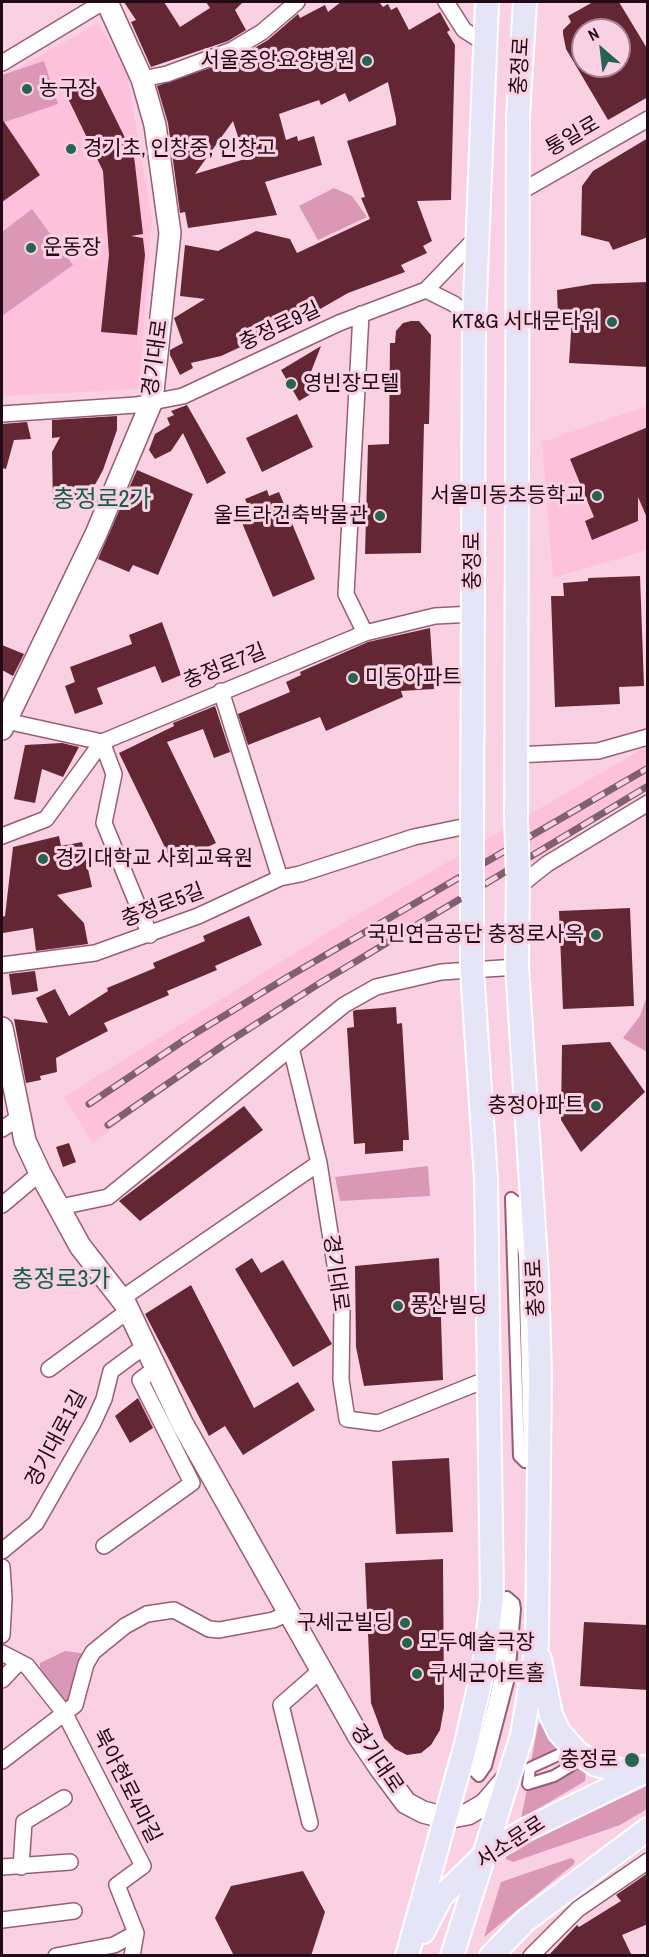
<!DOCTYPE html>
<html>
<head>
<meta charset="utf-8">
<style>
  body { margin:0 }
  #map { position:relative; width:649px; height:1957px; overflow:hidden; background:#fad1e3; font-family:"Archivo Narrow",sans-serif }
  canvas { display:block }
  .frame { position:absolute; inset:0; border:3px solid #210a16; pointer-events:none }
  .north { position:absolute; left:571px; top:18px; width:60px; height:60px; box-sizing:border-box; background:#fad1e3; border:2px solid #a38191; border-radius:50%; rotate:332deg; font-size:16px; font-weight:700; line-height:24px; text-align:center; color:#210a16 }
  .north::after { content:''; display:block; margin:auto; width:21px; height:27px; background:#256451; clip-path:polygon(50% 0,100% 100%,50% 72%,0 100%) }
</style>
</head>
<body>
<div id="map">
<canvas width="649" height="1957"></canvas>
<div class="frame"></div>
<div class="north">N</div>
</div>
<script>
const context = document.querySelector('canvas').getContext('2d');
context.lineJoin = 'round';
function paint(path, color) { context.fillStyle = color; context.fill(path, 'evenodd'); }
const shape = rows => new Path2D(rows.map(r => 'M' + r).join(''));
function trace(path, color, width, dash) { context.strokeStyle = color; context.lineWidth = width; context.lineCap = dash ? 'butt' : 'round'; context.setLineDash(dash || []); context.stroke(path); }
function write(font, color, halo, rows, align = 'center') {
  context.font = font + ' "Archivo Narrow","Noto Sans KR",sans-serif'; context.lineWidth = 6; context.setLineDash([]); context.textBaseline = 'middle'; context.strokeStyle = halo; context.fillStyle = color; for (const [text, x, y, turn = 0] of rows) {
    context.save(); context.translate(x, y); context.rotate((+turn || 0) * Math.PI / 180); context.textAlign = isNaN(turn) ? turn : align; if (halo) context.strokeText(text, 0, 0); context.fillText(text, 0, 0); context.restore();
  }
}
paint(shape([
  [98,23,127,73,152,220,139,389,2,396,2,77],
  [647,406,647,550,553,578,542,442],
  [647,746,647,784,542,856,217,1046,93,1143,64,1097,343,923]
]), '#fec1dc');
paint(shape([
  [44,61,58,104,2,123,2,75],
  [334,188,352,196,367,217,318,240,299,206],
  [32,209,73,265,2,316,2,232],
  [647,996,647,1052,623,1038,640,1016],
  [428,1166,430,1196,340,1201,335,1177],
  [65,1651,87,1654,73,1698,65,1708,40,1668,40,1663],
  [542,1720,565,1752,530,1768,538,1725],
  [577,1762,586,1771,585,1781,521,1819,528,1784],
  [647,1786,647,1809,620,1825,513,1862,506,1859,506,1856,512,1850],
  [571,1858,575,1861,574,1864,484,1937,501,1882]
]), '#da97b6');
paint(shape([
  [124,2,164,2,180,27,210,8,206,2,243,2,235,10,246,30,228,41,151,67,131,22,136,20],
  [341,2,379,2,383,7,388,4,391,10,397,7,409,30,440,12,450,30,447,32,455,45,451,200,417,201,432,241,423,246,427,253,401,265,405,272,348,293,308,316,221,356,191,363,193,368,180,375,170,355,170,350,183,343,174,318,205,299,180,296,185,245,218,251,256,231,290,239,297,253,370,219,361,198,365,197,347,141,396,125,396,119,388,82,349,102,345,93,321,105,319,100,279,114,286,140,297,136,298,141,314,136,322,165,265,182,277,215,188,228,185,212,180,213,168,123,157,86,236,59,268,40,298,14,300,18,325,5,328,12],
  [233,121,245,159,195,174],
  [593,2,619,2,648,50,648,97,608,120,566,49,563,34,563,30,571,22,568,16],
  [583,30,619,30,619,66,583,66],
  [96,79,134,156,143,234,131,236,143,238,145,255,137,335,101,332,109,255,103,171,63,88],
  [2,119,40,175,2,202],
  [648,138,648,237,613,250,609,242,581,235,582,186,593,171],
  [648,282,648,367,569,363,572,318,558,317,557,290,593,284],
  [411,321,419,321,431,335,429,424,424,424,421,553,365,554,368,445,389,444,390,343,395,343,396,331,403,323],
  [321,346,309,377,316,391,299,401,281,370],
  [187,405,226,473,207,484,183,433,171,451,155,459,149,450,155,434,170,425,167,418,174,415,171,411],
  [297,414,313,447,262,472,246,438],
  [117,416,117,430,103,470,85,503,78,499,75,503,61,495,53,506,52,452,60,437,52,438,52,420],
  [27,422,31,439,14,440,6,469,2,468,2,424],
  [648,427,648,520,638,497,638,521,592,540,585,521,594,517,570,459],
  [137,470,193,494,158,575,133,565,129,572,98,559],
  [267,490,269,496,279,492,315,579,273,597,237,511,248,506,245,499],
  [640,576,644,686,619,687,620,704,555,707,551,596,564,596,563,583,588,581,588,578],
  [162,622,181,675,162,683,155,666,97,688,103,704,75,714,65,686,75,682,70,667,132,644,129,635],
  [430,628,434,689,401,691,403,697,326,731,320,717,248,745,238,714,290,692,286,682,301,675,300,672,368,642],
  [2,645,24,654,13,676,2,670],
  [215,706,230,752,214,758,203,729,167,742,216,843,173,864,119,753,174,726,173,723],
  [62,743,79,747,63,777,42,769,35,803,14,799,25,745],
  [59,836,61,846,82,842,92,887,57,895,84,923,88,944,36,951,33,928,3,933,2,917,5,916,13,847],
  [630,908,634,1006,563,1009,559,911],
  [249,916,262,945,215,966,217,970,167,991,169,995,104,1023,108,1031,56,1058,57,1072,40,1076,41,1080,26,1083,14,1019,48,1023,36,998,55,989,69,1016,108,991,107,988,155,968,153,963,205,941,203,936],
  [35,971,38,991,12,995,9,974],
  [396,1007,397,1024,402,1023,409,1140,403,1140,403,1151,365,1154,365,1143,354,1144,347,1028,354,1027,353,1011,356,1010],
  [610,1042,645,1092,581,1152,561,1120,562,1045],
  [244,1106,263,1130,140,1221,119,1201],
  [69,1143,76,1162,63,1167,56,1147],
  [252,1258,261,1273,283,1260,332,1344,293,1367,235,1269],
  [439,1258,443,1380,364,1386,356,1347,355,1266],
  [191,1285,254,1408,298,1382,315,1410,243,1455,225,1426,209,1436,145,1314],
  [138,1398,153,1428,130,1443,115,1416],
  [449,1458,453,1532,396,1534,392,1461],
  [443,1559,444,1708,440,1730,431,1745,421,1753,407,1755,395,1749,384,1738,371,1703,365,1563],
  [584,1622,648,1625,648,1690,580,1686],
  [303,1871,325,1912,311,1956,234,1956,215,1918,231,1886],
  [648,1873,648,1924,622,1935,632,1956,548,1956,577,1925,579,1927,621,1901,616,1895]
]), '#622733');
const pedestrian = shape([
  [511,1198,515,1201,524,1255,529,1457,525,1462,519,1456,511,1198],
  [507,1597,514,1603,515,1609,509,1678,486,1766,479,1776,474,1771,488,1728,500,1677,507,1597],
  [565,1752,577,1762,554,1776,528,1784,530,1768,565,1752]
]);
const minor = shape([
  [446,2,464,30,486,44],
  [2,63,103,2],
  [142,79,167,74,232,50,262,32,297,2],
  [520,192,648,119],
  [426,290,454,304,474,323],
  [361,314,346,594,365,633],
  [2,414,136,405,183,396,339,323,426,290,478,236],
  [221,691,280,878],
  [6,721,102,742,365,633,435,616,473,614],
  [102,742,114,774,104,823,150,935],
  [516,755,598,751,648,737],
  [2,836,46,819,102,742],
  [518,887,547,864,648,803],
  [2,965,95,953,198,916,280,878,300,874,414,837,472,825],
  [291,1048,319,1163,342,1309,341,1380,347,1419,378,1423,490,1378],
  [2,1129,20,1117],
  [2,1205,40,1173],
  [60,1207,108,1197,344,1005,376,987,441,972,517,967],
  [121,1299,319,1163],
  [49,1369,128,1311],
  [104,1546,192,1483,140,1380,156,1368],
  [2,1551,36,1523,93,1423,104,1399,111,1371,145,1346],
  [2,1567,4,1598,2,1635],
  [2,1653,27,1666,65,1714,143,1866,117,1885,136,1933,132,1956],
  [2,1680,19,1662],
  [2,1761,75,1705,86,1664,93,1652,125,1626,147,1614,174,1610,209,1629,219,1630,273,1620,289,1613],
  [310,1823,281,1705,321,1670],
  [2,1867,70,1862],
  [21,1867,24,1822,64,1798],
  [2,1920,74,1911],
  [56,1956,114,1945,136,1933],
  [531,1956,578,1909,648,1861]
]);
const secondary = shape([
  [2,729,96,534,152,401,170,233,155,125,142,79,107,2],
  [2,1028,25,1141,40,1173,80,1246,126,1305,182,1423,359,1737,380,1768,406,1803,423,1812,446,1818,468,1814,485,1804,508,1777]
]);
const primary = shape([
  [516,817,518,116,525,2],
  [472,845,474,323,487,2],
  [540,1659,551,1715,559,1732,577,1752,596,1765,629,1772,643,1767],
  [423,1932,441,1897,485,1854,527,1829,648,1770],
  [407,1956,466,1744,484,1665,492,1598,486,1179,472,970,472,897],
  [452,1956,522,1735,537,1645,540,1374,537,1276,517,967,518,874],
  [491,1956,525,1921,648,1829]
]);
trace(pedestrian, '#985c79', 14);
trace(minor, '#985c79', 18);
trace(secondary, '#985c79', 24);
trace(primary, '#fff', 26);
trace(pedestrian, '#fff', 10);
trace(minor, '#fff', 15);
trace(secondary, '#fff', 21);
trace(primary, '#e6e5f8', 22);
const rail = shape([
  [89,1104,186,1039,286,978,648,768],
  [108,1125,228,1042,320,983,648,786]
]);
trace(rail, '#7f606f', 7);
trace(rail, '#fad1e3', 4.5, [14]);
const primaryBridge = shape([
  [516,817,518,874],
  [472,845,472,897]
]);
trace(primaryBridge, '#fff', 26, []);
trace(primaryBridge, '#e6e5f8', 22);
for (const [x, y, r, color] of [
  [367,61,6,"#256451"],
  [27,89,6,"#256451"],
  [71,149,6,"#256451"],
  [31,248,6,"#256451"],
  [612,322,6,"#256451"],
  [291,384,6,"#256451"],
  [597,496,6,"#256451"],
  [380,516,6,"#256451"],
  [353,678,6,"#256451"],
  [43,859,6,"#256451"],
  [596,935,6,"#256451"],
  [596,1106,6,"#256451"],
  [398,1306,6,"#256451"],
  [405,1623,6,"#256451"],
  [407,1643,6,"#256451"],
  [417,1674,6,"#256451"],
  [632,1760,8,"#256451"]
]) { const dot = new Path2D(); dot.arc(x, y, r, 0, 2 * Math.PI); context.fillStyle = color; context.fill(dot); trace(dot, '#fad1e3', 2); }
write('21px', '#210a16', '#fad1e3', [
  ["서울중앙요양병원",355,61,"right"],
  ["농구장",39,89],
  ["경기초, 인창중, 인창고",83,149],
  ["운동장",43,248],
  ["KT&G 서대문타워",600,322,"right"],
  ["영빈장모텔",303,384],
  ["서울미동초등학교",585,496,"right"],
  ["울트라건축박물관",368,516,"right"],
  ["미동아파트",365,678],
  ["경기대학교 사회교육원",55,859],
  ["국민연금공단 충정로사옥",584,935,"right"],
  ["충정아파트",584,1106,"right"],
  ["풍산빌딩",410,1306],
  ["구세군빌딩",393,1623,"right"],
  ["모두예술극장",419,1643],
  ["구세군아트홀",429,1674],
  ["충정로",618,1760,"right"]
], 'left');
write('21px', '#210a16', '#fad1e3', [
  ["충정로",521,66,-87],
  ["통일로",573,137,-30],
  ["충정로9길",280,327,-25],
  ["경기대로",156,358,-82],
  ["충정로",473,561,-90],
  ["충정로7길",225,667,-22],
  ["충정로5길",163,906,-21],
  ["경기대로",335,1273,82],
  ["충정로",536,1288,-93],
  ["경기대로1길",57,1439,-62],
  ["경기대로",376,1759,56],
  ["북아현로4마길",126,1786,63],
  ["서소문로",511,1843,-33]
]);
write('24px', '#12604b', '#fad1e3', [
  ["충정로2가",102,501],
  ["충정로3가",61,1281]
]);
</script>
</body>
</html>
